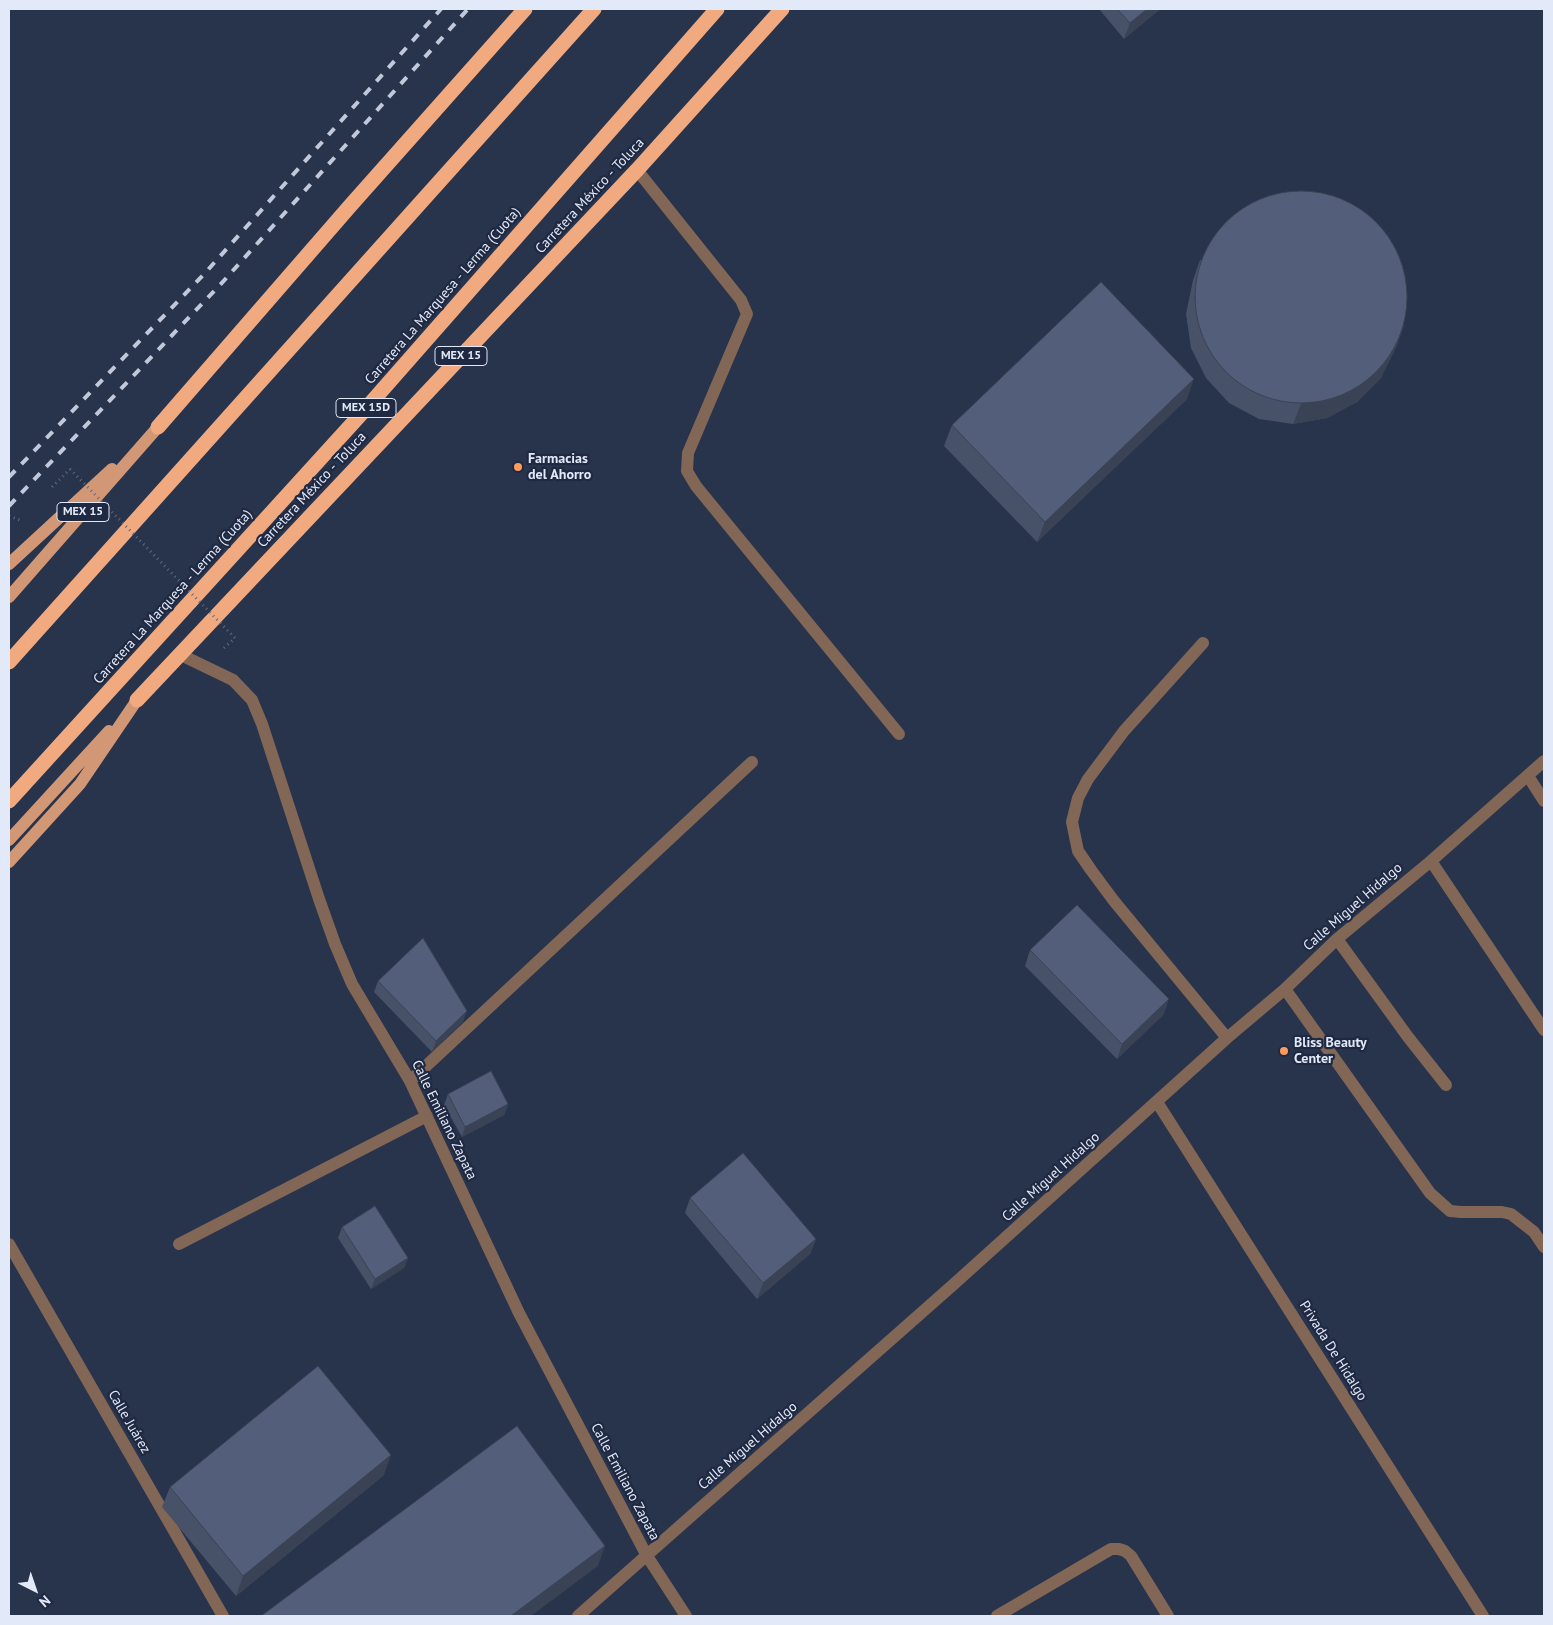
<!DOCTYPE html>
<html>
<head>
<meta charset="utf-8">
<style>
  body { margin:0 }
  #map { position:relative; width:1553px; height:1625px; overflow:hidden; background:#28334c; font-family:"PT Sans",sans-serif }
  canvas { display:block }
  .frame { position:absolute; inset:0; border:10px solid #e2e9f9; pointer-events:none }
  .north { position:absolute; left:10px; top:1565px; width:50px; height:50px; -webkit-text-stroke:4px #1f2941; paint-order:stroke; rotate:139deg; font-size:14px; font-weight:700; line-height:20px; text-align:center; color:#e2e9f9 }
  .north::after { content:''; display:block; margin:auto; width:18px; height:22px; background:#e2e9f9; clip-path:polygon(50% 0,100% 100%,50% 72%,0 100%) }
</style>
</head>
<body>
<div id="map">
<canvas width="1553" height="1625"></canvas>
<div class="frame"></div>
<div class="north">N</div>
</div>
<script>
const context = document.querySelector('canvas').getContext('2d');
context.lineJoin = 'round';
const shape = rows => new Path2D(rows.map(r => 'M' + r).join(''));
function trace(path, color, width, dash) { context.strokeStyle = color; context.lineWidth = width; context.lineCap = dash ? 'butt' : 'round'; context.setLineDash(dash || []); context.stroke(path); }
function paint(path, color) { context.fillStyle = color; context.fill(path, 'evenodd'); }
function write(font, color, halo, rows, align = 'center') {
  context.font = font + ' "PT Sans",sans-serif'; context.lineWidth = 4.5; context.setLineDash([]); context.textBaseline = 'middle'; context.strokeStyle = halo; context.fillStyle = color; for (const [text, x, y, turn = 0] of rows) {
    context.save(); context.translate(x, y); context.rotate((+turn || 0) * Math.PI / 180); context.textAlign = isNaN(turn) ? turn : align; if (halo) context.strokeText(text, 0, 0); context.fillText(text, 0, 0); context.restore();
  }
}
trace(shape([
  [52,487,70,469],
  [9,516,20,520],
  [224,648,235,638]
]), '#616a81', 3, [1, 4]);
trace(shape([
  [637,170,741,300,747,314,688,453,687,471,696,486,899,734],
  [1203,643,1124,731,1088,779,1078,798,1072,822,1078,851,1091,870,1114,901,1227,1038],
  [179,654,233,680,252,700,262,724,319,899,335,944,352,984,410,1081,519,1313,647,1556,686,1616],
  [1528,776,1544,801],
  [1431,861,1544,1030],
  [1337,939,1408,1037,1446,1085],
  [1285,989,1430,1193,1450,1211,1461,1212,1502,1212,1511,1214,1534,1232,1544,1247],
  [410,1081,752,762],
  [1157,1102,1483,1616],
  [9,1244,223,1616],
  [179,1244,427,1116],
  [578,1616,954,1284,1227,1038,1285,989,1337,939,1431,861,1544,761],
  [997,1616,1111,1549,1119,1549,1125,1551,1131,1556,1168,1616]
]), '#836756', 12);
trace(shape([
  [9,564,112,469],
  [9,597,158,427],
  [9,840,109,731],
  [9,862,80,784,137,700]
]), '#d29775', 12);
trace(shape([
  [158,427,350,206,525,9],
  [9,662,594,9],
  [137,700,637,170,782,9],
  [9,801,362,413,717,9]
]), '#f1aa80', 15);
trace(shape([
  [9,477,206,272,441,9],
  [9,506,220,285,468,9]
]), '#c0c8da', 4, [9, 9]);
trace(shape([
  [70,469,235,638]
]), '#616a81', 3, [1, 4]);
paint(shape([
  [1099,9,1160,9,1124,39],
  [1200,260,1404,325,1397,345,1381,378,1357,402,1327,418,1293,424,1259,419,1229,403,1206,378,1191,348,1186,314,1193,280],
  [1187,399,1037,542,944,446,952,425],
  [1030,950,1164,1014,1117,1059,1025,966],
  [378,981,463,1022,432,1052,374,992],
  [448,1094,508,1104,504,1115,462,1137,444,1105],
  [690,1198,816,1239,810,1254,757,1299,685,1213],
  [342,1227,408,1258,404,1268,371,1289,338,1238],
  [384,1475,236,1596,162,1507,170,1487]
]), '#475269');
paint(shape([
  [1147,9,1160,9,1124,39,1130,23],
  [1404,325,1397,345,1381,378,1357,402,1327,418,1293,424,1301,404],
  [1194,379,1187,399,1037,542,1045,522],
  [1169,999,1164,1014,1117,1059,1122,1044],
  [467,1011,463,1022,432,1052,436,1041],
  [508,1104,504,1115,462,1137,465,1127],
  [816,1239,810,1254,757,1299,763,1283],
  [408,1258,404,1268,371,1289,375,1279],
  [391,1455,384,1475,236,1596,243,1576],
  [605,1546,598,1566,531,1616,511,1616]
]), '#3a4255');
const building = shape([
  [1117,9,1147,9,1130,23,1117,9],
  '1195 297a106 106 0 1 1 212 0a106 106 0 1 1-212 0Z',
  [1101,282,1194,379,1045,522,952,425,1101,282],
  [1077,905,1169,999,1122,1044,1030,950,1077,905],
  [423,938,467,1011,436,1041,378,981,423,938],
  [491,1071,508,1104,465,1127,448,1094,491,1071],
  [743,1153,816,1239,763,1283,690,1198,743,1153],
  [375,1206,408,1258,375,1279,342,1227,375,1206],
  [318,1366,391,1455,243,1576,170,1487,318,1366],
  [517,1426,605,1546,511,1616,261,1616,517,1426]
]);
paint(building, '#535f7a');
trace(building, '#3a4255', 1);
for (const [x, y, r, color] of [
  [518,467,5,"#ff9b5b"],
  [1284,1051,5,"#ff9b5b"]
]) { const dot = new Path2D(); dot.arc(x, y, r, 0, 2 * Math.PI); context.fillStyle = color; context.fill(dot); trace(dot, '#1f2941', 2); }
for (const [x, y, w] of [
  [461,356,52],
  [366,408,60],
  [83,512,52]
]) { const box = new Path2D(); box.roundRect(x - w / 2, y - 9.5, w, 19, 4); context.fillStyle = '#1f2941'; context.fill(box); trace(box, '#e2e9f9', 1); }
write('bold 12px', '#e2e9f9', null, [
  ["MEX 15",461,356],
  ["MEX 15D",366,408],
  ["MEX 15",83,512]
]);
write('14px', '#e2e9f9', '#1f2941', [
  ["Carretera México - Toluca",590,196,-47],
  ["Carretera La Marquesa - Lerma (Cuota)",443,296,-49],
  ["Carretera México - Toluca",312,490,-47],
  ["Carretera La Marquesa - Lerma (Cuota)",173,597,-48],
  ["Calle Miguel Hidalgo",1353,907,-41],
  ["Calle Emiliano Zapata",444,1120,64],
  ["Calle Miguel Hidalgo",1051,1177,-42],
  ["Privada De Hidalgo",1333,1351,58],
  ["Calle Juárez",129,1422,60],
  ["Calle Miguel Hidalgo",748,1446,-41],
  ["Calle Emiliano Zapata",625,1482,62]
]);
write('bold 14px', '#e2e9f9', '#1f2941', [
  ["Farmacias",528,459],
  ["del Ahorro",528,475],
  ["Bliss Beauty",1294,1043],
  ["Center",1294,1059]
], 'left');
</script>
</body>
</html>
